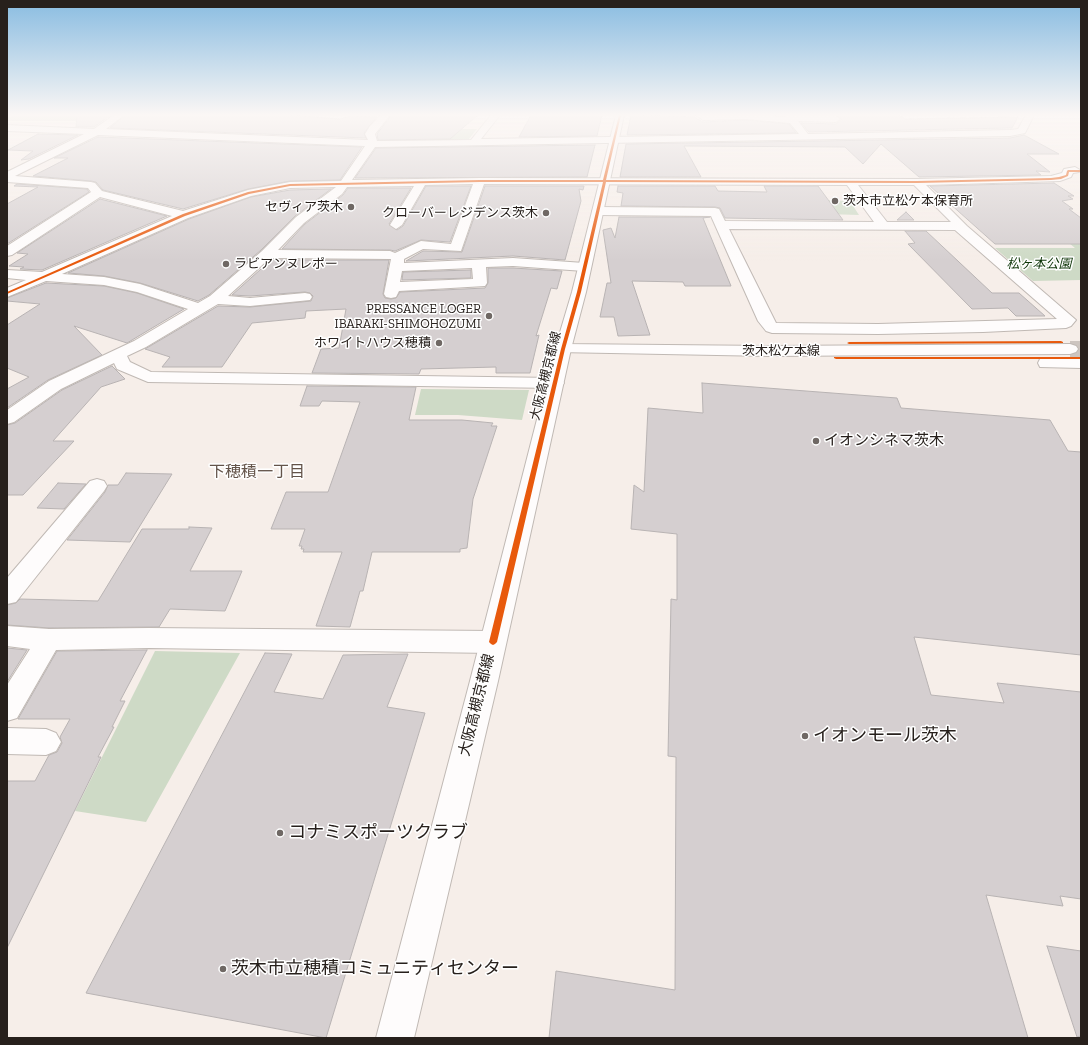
<!DOCTYPE html>
<html>
<head>
<meta charset="utf-8">
<style>
  body { margin:0 }
  #map { position:relative; width:1088px; height:1045px; overflow:hidden; background:#f6eee9; font-family:"Zilla Slab",serif }
  canvas { display:block }
  .frame { position:absolute; inset:0; border:8px solid #27201c; pointer-events:none }
</style>
</head>
<body>
<div id="map">
<canvas width="1088" height="1045"></canvas>
<div class="frame"></div>
</div>
<script>
const context = document.querySelector('canvas').getContext('2d');
context.lineJoin = 'round';
function paint(path, color) { context.fillStyle = color; context.fill(path, 'evenodd'); }
const shape = rows => new Path2D(rows.map(r => 'M' + r).join(''));
function trace(path, color, width, dash) { context.strokeStyle = color; context.lineWidth = width; context.lineCap = dash ? 'butt' : 'round'; context.setLineDash(dash || []); context.stroke(path); }
function write(font, color, halo, rows, align = 'center') {
  context.font = font + ' "Zilla Slab","Noto Sans JP",serif'; context.lineWidth = 3; context.setLineDash([]); context.textBaseline = 'middle'; context.strokeStyle = halo; context.fillStyle = color; for (const [text, x, y, turn = 0] of rows) {
    context.save(); context.translate(x, y); context.rotate((+turn || 0) * Math.PI / 180); context.textAlign = isNaN(turn) ? turn : align; if (halo) context.strokeText(text, 0, 0); context.fillText(text, 0, 0); context.restore();
  }
}
paint(shape([
  [13,115,100,115,91,121,7,121,7,118],
  [382,129,477,129,469,139,431,141,432,135,378,135,377,131],
  [825,200,850,201,859,215,826,214],
  [1058,234,1081,234,1081,280,1033,281,995,248,1075,248],
  [421,389,529,390,522,420,458,415,415,415],
  [155,651,240,653,146,822,75,811]
]), '#cedac6');
const building = shape([
  [77,115,111,115,94,127,76,127,77,115],
  [125,115,289,115,340,119,350,116,377,117,364,133,366,138,110,128,125,115],
  [395,115,478,115,450,139,378,140,377,134,390,117,394,117,395,115],
  [531,115,602,115,597,136,519,137,531,115],
  [631,115,694,117,703,122,746,120,789,124,796,133,627,135,631,115],
  [837,115,899,115,905,119,1018,117,1012,128,1010,128,809,132,801,123,836,124,842,119,837,115],
  [38,134,78,135,29,159,21,160,33,151,8,150,38,134],
  [1024,135,1059,154,1027,154,1050,172,1036,171,1041,175,919,177,881,144,863,164,845,147,684,146,701,177,620,177,626,144,1010,138,1024,135],
  [98,137,362,147,340,180,290,181,248,189,183,209,103,190,96,182,91,181,33,176,68,158,54,158,98,137],
  [595,145,587,177,355,178,376,148,595,145],
  [1054,183,1074,196,1068,196,1073,199,1062,201,1073,209,1069,209,1081,218,1081,244,995,244,930,186,1054,183],
  [17,184,87,189,89,192,7,244,7,204,38,187,14,186,17,184],
  [426,186,471,186,450,242,421,240,395,251,390,250,282,249,305,224,343,195,348,188,411,188,389,224,397,230,403,226,426,186],
  [485,186,584,186,583,190,579,189,581,201,565,260,513,256,406,261,423,251,462,252,485,186],
  [618,186,715,186,718,191,767,192,764,186,818,186,843,220,725,218,720,208,715,207,621,206,623,193,617,192,618,186],
  [331,189,295,216,261,250,209,295,198,301,140,283,104,276,68,273,189,219,251,197,290,190,331,189],
  [100,199,167,216,42,270,20,269,24,267,9,266,28,254,17,253,100,199],
  [906,212,914,220,897,220,906,212],
  [619,217,710,217,703,218,731,286,685,286,683,282,632,281,650,335,618,336,614,317,600,317,607,283,611,283,603,230,611,228,615,238,619,217],
  [905,231,926,231,992,293,1019,293,1045,316,1016,316,1008,308,972,309,908,244,915,243,905,231],
  [271,260,389,260,383,294,385,298,391,299,396,298,400,292,485,288,488,283,488,268,513,268,562,271,557,289,551,288,536,336,539,335,530,373,496,373,496,367,421,369,419,374,312,373,321,349,339,348,346,309,306,311,305,318,252,323,222,367,162,367,170,357,145,349,218,306,250,307,311,301,313,296,310,293,305,292,250,296,232,295,271,260],
  [471,270,471,278,402,280,403,272,471,270],
  [46,283,104,286,137,293,184,309,127,343,74,326,102,355,48,380,7,408,7,389,29,377,7,368,7,325,40,304,7,301,7,298,46,283],
  [112,366,125,379,101,387,53,441,74,441,23,495,7,495,7,425,15,423,62,390,112,366],
  [702,383,897,398,901,408,1050,420,1068,451,1081,452,1081,655,914,637,931,695,1004,703,997,683,1081,692,1081,899,1060,896,1063,906,986,895,1028,1038,549,1038,556,971,675,990,676,757,668,756,671,599,677,600,677,534,631,529,634,485,644,492,648,408,703,413,702,383],
  [307,386,416,387,409,420,462,420,493,423,491,426,497,426,473,499,467,548,460,549,460,552,372,552,363,591,360,591,350,627,316,626,342,552,303,552,304,549,301,549,302,546,299,546,305,529,271,529,286,492,328,492,360,402,322,401,319,406,300,406,307,386],
  [126,473,172,474,130,542,67,540,105,492,108,485,118,485,126,473],
  [58,483,86,484,64,509,37,508,58,483],
  [189,527,212,528,190,571,242,571,225,611,170,609,159,627,49,628,7,625,7,605,16,603,20,599,98,601,142,529,189,529,189,527],
  [7,648,27,650,7,682,7,648],
  [147,650,120,701,125,701,112,727,114,727,98,757,101,757,7,948,7,781,35,781,49,755,57,752,62,743,60,737,70,719,18,719,57,651,147,650],
  [265,653,292,654,274,692,323,699,343,655,408,654,387,707,425,713,326,1038,86,993,265,653],
  [1047,946,1081,951,1081,1036,1077,1037,1047,946]
]);
paint(building, '#d5cfd0');
trace(building, '#b8b3b3', 1);
trace(shape([
  [1070,349,1081,349]
]), '#cdc5c0', 16, [16, 8]);
const minor = shape([
  [114,115,124,115,106,129,368,140,365,134,370,126,381,115,390,115,375,134,377,141,382,141,471,140,491,115,500,115,481,139,799,134,790,123,746,119,703,120,696,115,761,115,783,117,787,115,836,116,840,119,836,122,798,121,808,134,1010,130,1018,129,1026,115,1034,115,1025,133,1010,136,375,147,352,180,480,178,917,179,1051,176,1062,173,1064,169,1075,167,1080,170,1079,172,1073,173,1071,177,1060,181,926,185,967,226,1076,320,1071,326,1066,328,983,332,878,334,772,333,766,331,758,321,711,216,598,215,592,211,598,207,715,208,719,209,725,221,874,222,847,185,484,184,461,251,423,249,404,259,404,263,513,258,584,263,589,264,591,267,589,270,584,271,513,266,486,267,487,283,485,286,399,291,396,297,391,298,386,297,384,294,391,259,270,258,228,296,250,298,305,293,310,294,312,297,310,300,250,306,218,304,146,347,127,356,130,362,151,372,555,378,561,379,564,383,561,387,555,388,148,382,117,369,114,363,61,389,14,422,7,424,7,410,49,381,134,341,188,309,137,292,104,285,46,281,7,297,7,288,26,280,7,278,7,270,42,272,172,216,100,197,12,255,7,256,7,246,91,192,88,188,7,182,7,172,84,134,7,131,7,125,94,129,114,115],
  [98,135,365,146,341,181,290,182,248,190,183,211,102,191,95,183,91,182,15,176,98,135],
  [473,184,451,244,421,241,395,253,390,251,278,250,304,223,342,194,347,187,414,186,390,225,396,229,402,225,425,185,473,184],
  [858,185,914,185,951,222,887,222,858,185],
  [336,187,296,217,262,251,210,296,198,303,140,284,104,277,62,274,188,218,251,196,290,188,336,187],
  [729,229,955,230,1057,319,878,324,776,323,729,229],
  [472,268,473,279,400,282,402,271,472,268],
  [563,344,770,346,1070,344,1076,346,1078,349,1076,352,1070,354,770,356,557,352,555,349,557,346,563,344],
  [1046,358,1081,358,1081,368,1040,367,1038,363,1040,359,1046,358],
  [97,479,104,481,107,486,104,491,16,602,7,604,7,578,90,481,97,479],
  [7,626,49,629,149,628,493,631,502,635,506,642,502,649,493,653,149,648,56,650,17,718,7,721,7,685,30,649,7,646,7,626],
  [7,728,46,729,56,733,61,742,56,751,46,755,7,754,7,728]
]);
const major = shape([
  [616,115,624,115,586,292,571,349,498,681,414,1038,376,1038,470,681,555,349,572,292,616,115]
]);
trace(minor, '#c0b9b4', 2);
trace(major, '#c0b9b4', 2);
paint(minor, '#fefcfc');
paint(major, '#fefcfc');
paint(shape([
  [619,115,621,115,606,180,917,181,1051,178,1059,177,1066,175,1067,171,1068,170,1081,170,1081,172,1069,172,1068,176,1061,179,1051,180,917,183,606,182,581,292,565,349,497,642,495,644,493,645,491,644,489,642,561,349,577,292,603,182,480,182,290,186,249,194,185,216,7,294,7,292,183,214,248,192,290,184,480,180,603,180,619,115],
  [1061,341,1063,342,1063,343,849,344,847,343,849,342,1061,341],
  [834,357,1081,357,1081,359,836,359,834,358,834,357]
]), '#e8590c');
const sky = context.createLinearGradient(0, 0, 0, 261);
sky.addColorStop(0, '#89bce1');
sky.addColorStop(0.44, '#fbf7f5');
sky.addColorStop(1, '#fbf7f500');
context.fillStyle = sky;
context.fillRect(0, 0, 1088, 261);
for (const [x, y, r, color] of [
  [835,201,4,"#6f6864"],
  [351,207,4,"#6f6864"],
  [546,213,4,"#6f6864"],
  [226,264,4,"#6f6864"],
  [489,316,4,"#6f6864"],
  [439,343,4,"#6f6864"],
  [816,441,4,"#6f6864"],
  [805,736,4,"#6f6864"],
  [280,833,4,"#6f6864"],
  [223,969,4,"#6f6864"]
]) { const dot = new Path2D(); dot.arc(x, y, r, 0, 2 * Math.PI); context.fillStyle = color; context.fill(dot); trace(dot, '#fff', 1.5); }
write('13px', '#27201c', '#fff', [
  ["茨木市立松ケ本保育所",843,201,"left"],
  ["セヴィア茨木",343,207],
  ["クローバーレジデンス茨木",538,213],
  ["ラビアンヌレポー",234,264,"left"],
  ["PRESSANCE LOGER",481,309],
  ["IBARAKI-SHIMOHOZUMI",481,324],
  ["ホワイトハウス穂積",431,343]
], 'right');
write('italic 13px', '#0d3507', '#fff', [
  ["松ヶ本公園",1039,264]
]);
write('13px', '#27201c', '#fff', [
  ["茨木松ケ本線",781,351],
  ["大阪高槻京都線",546,376,-76]
]);
write('15px', '#27201c', '#fff', [
  ["イオンシネマ茨木",824,441]
], 'left');
write('15px', '#27201c', '#fff', [
  ["大阪高槻京都線",477,705,-76]
]);
write('16px', '#635349', '#fff', [
  ["下穂積一丁目",257,472]
]);
write('18px', '#27201c', '#fff', [
  ["イオンモール茨木",813,736],
  ["コナミスポーツクラブ",288,833],
  ["茨木市立穂積コミュニティセンター",231,969]
], 'left');
</script>
</body>
</html>
